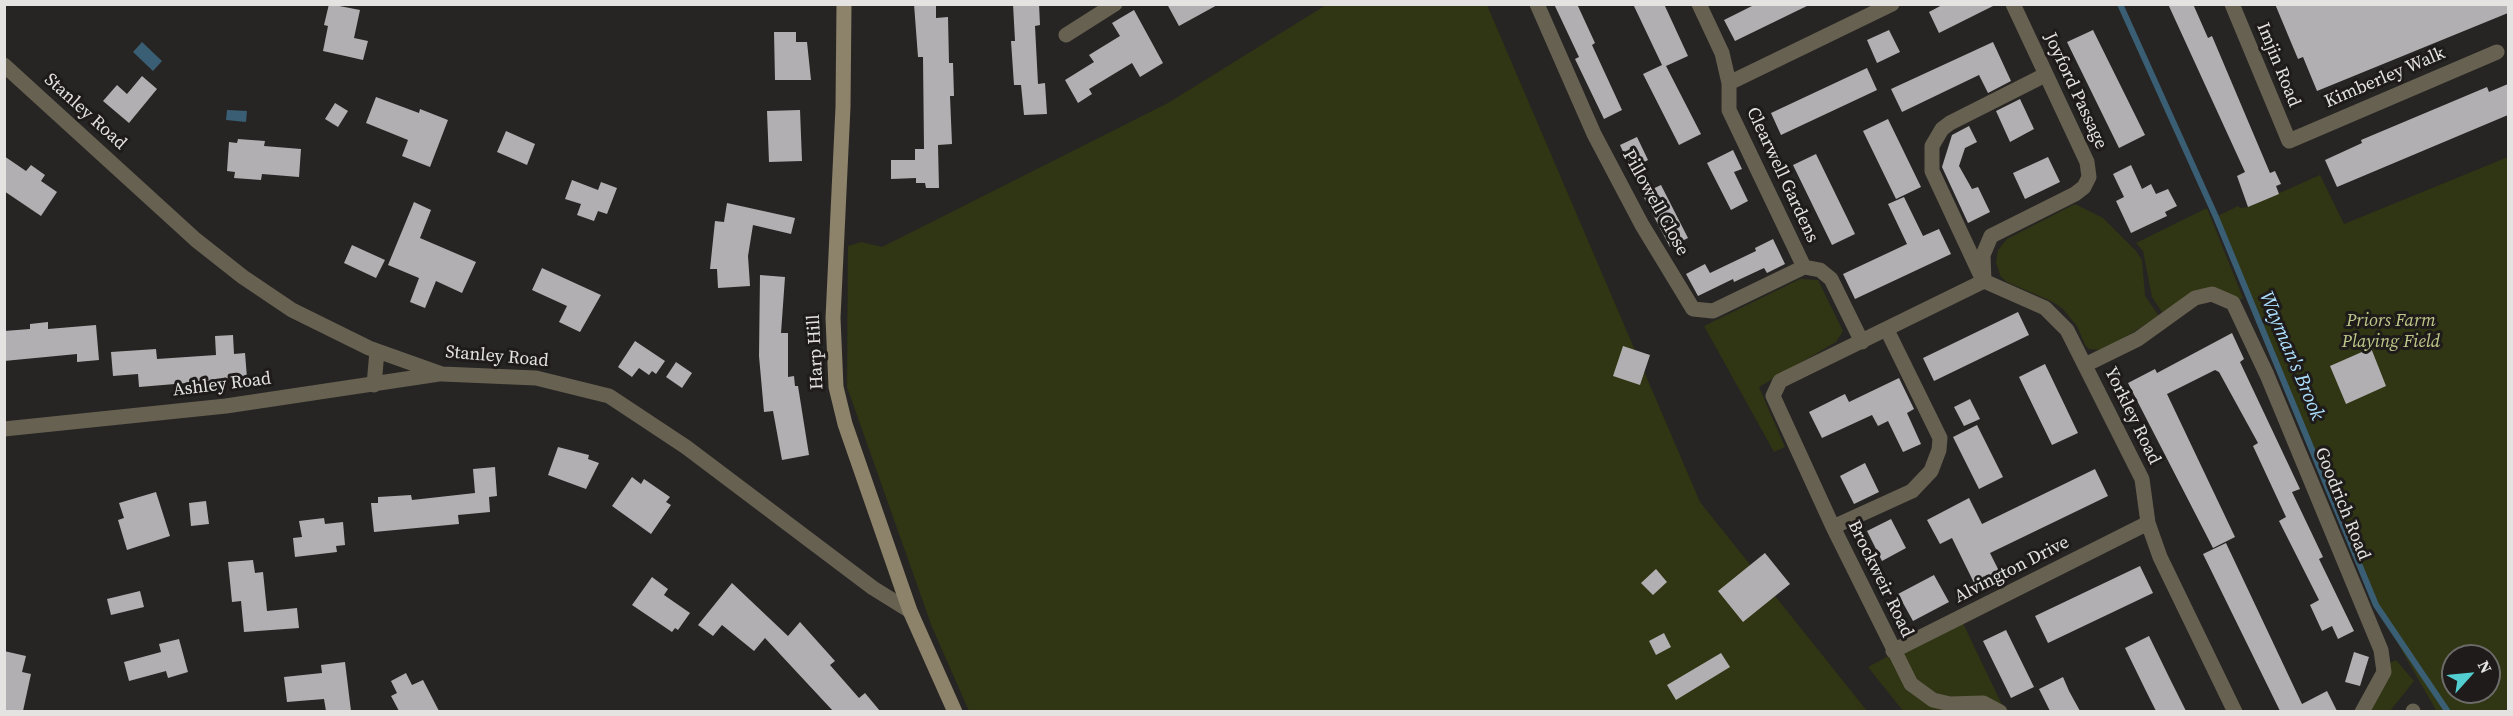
<!DOCTYPE html>
<html>
<head>
<meta charset="utf-8">
<style>
  body { margin:0 }
  #map { position:relative; width:2513px; height:716px; overflow:hidden; background:#272523; font-family:"Source Serif 4",serif }
  canvas { display:block }
  .frame { position:absolute; inset:0; border:6px solid #e4e3e2; pointer-events:none }
  .north { position:absolute; left:2441px; top:644px; width:60px; height:60px; box-sizing:border-box; background:#1e1b1a; border:2px solid #6d6b6a; border-radius:50%; rotate:63deg; font-size:16px; font-weight:700; line-height:24px; text-align:center; color:#e4e3e2 }
  .north::after { content:''; display:block; margin:auto; width:21px; height:27px; background:#52cdd0; clip-path:polygon(50% 0,100% 100%,50% 72%,0 100%) }
</style>
</head>
<body>
<div id="map">
<canvas width="2513" height="716"></canvas>
<div class="frame"></div>
<div class="north">N</div>
</div>
<script>
const context = document.querySelector('canvas').getContext('2d');
context.lineJoin = 'round';
function paint(path, color) { context.fillStyle = color; context.fill(path, 'evenodd'); }
const shape = rows => new Path2D(rows.map(r => 'M' + r).join(''));
function trace(path, color, width, dash) { context.strokeStyle = color; context.lineWidth = width; context.lineCap = dash ? 'butt' : 'round'; context.setLineDash(dash || []); context.stroke(path); }
function write(font, color, halo, rows, align = 'center') {
  context.font = font + ' "Source Serif 4",serif'; context.lineWidth = 6; context.setLineDash([]); context.textBaseline = 'middle'; context.strokeStyle = halo; context.fillStyle = color; for (const [text, x, y, turn = 0] of rows) {
    context.save(); context.translate(x, y); context.rotate((+turn || 0) * Math.PI / 180); context.textAlign = isNaN(turn) ? turn : align; if (halo) context.strokeText(text, 0, 0); context.fillText(text, 0, 0); context.restore();
  }
}
paint(shape([
  [1326,5,1487,5,1700,502,1867,711,969,711,932,627,847,387,848,246,861,242,882,247,1168,103],
  [2508,157,2508,711,2437,712,2376,605,2216,217,2238,206,2240,208,2248,207,2320,175,2344,224],
  [2453,656,2489,656,2489,692,2453,692],
  [2075,204,2103,218,2136,251,2142,260,2145,296,2159,316,2105,350,2089,349,2085,345,2077,326,2063,309,2053,302,2007,282,2001,277,1996,263,1998,250,2007,239],
  [2207,208,2243,298,2233,303,2212,294,2167,320,2152,297,2143,251,2136,243],
  [1800,279,1818,280,1843,331,1836,342,1759,387,1785,447,1774,452,1704,326],
  [1960,617,2005,711,1903,711,1868,667],
  [2396,660,2414,681,2390,711,2362,712,2385,665]
]), '#303513');
paint(shape([
  [142,42,162,61,153,71,133,52],
  [227,110,247,111,246,122,226,120]
]), '#3a5e73');
trace(shape([
  [2120,4,2216,217,2376,605,2448,712]
]), '#3a5e73', 6);
paint(shape([
  [329,4,360,10,354,38,368,41,363,60,323,51,328,26,324,25],
  [914,4,936,4,936,18,948,17,949,63,953,63,954,96,950,96,952,144,938,145,939,188,926,188,925,183,916,183,916,178,891,179,891,160,915,160,915,149,924,149,923,57,918,57],
  [1013,4,1039,4,1040,25,1035,26,1038,84,1045,83,1047,114,1024,115,1021,85,1014,85,1011,41,1015,41],
  [1167,4,1219,4,1179,26],
  [1554,4,1577,4,1595,43,1592,45,1622,110,1604,119,1575,59,1579,57],
  [1633,4,1664,4,1688,56,1666,66,1701,134,1679,145,1643,74,1662,65],
  [1756,4,1811,4,1735,41,1724,20],
  [1944,4,1997,4,1939,33,1929,12],
  [2168,4,2193,4,2208,38,2212,36,2270,173,2275,171,2281,184,2276,186,2279,194,2248,207,2237,176,2245,172],
  [2275,4,2508,4,2508,13,2317,91,2303,57,2298,59],
  [1134,10,1163,63,1140,77,1132,63,1089,89,1092,94,1078,103,1065,80,1094,62,1089,55,1120,36,1112,23],
  [1889,30,1900,52,1877,63,1867,40],
  [2093,30,2145,135,2119,148,2067,42],
  [774,32,796,32,796,42,807,42,811,80,775,80],
  [1993,42,2011,81,1988,93,1979,75,1902,112,1891,89],
  [1867,68,1877,90,1781,135,1771,113],
  [142,76,157,89,129,123,103,101,117,85,127,94],
  [2508,84,2508,115,2337,187,2325,160,2362,143,2361,140,2487,87,2489,92],
  [376,97,419,113,420,109,448,120,430,167,402,156,408,140,366,123],
  [2020,99,2034,129,2010,142,1996,111],
  [335,103,348,111,338,127,325,119],
  [800,110,802,161,769,162,767,111],
  [1888,119,1921,187,1896,199,1863,131],
  [1969,126,1977,142,1965,148,1959,166,1972,189,1978,187,1990,212,1968,223,1942,167,1952,135],
  [506,131,535,144,527,165,497,152],
  [1637,137,1648,160,1631,169,1620,145],
  [238,139,265,141,264,146,301,149,299,177,262,174,261,180,234,178,235,172,227,171,229,142,237,143],
  [1733,150,1742,169,1734,172,1748,201,1731,210,1707,163],
  [1816,154,1855,234,1832,245,1793,165],
  [4,156,26,171,31,165,45,175,41,181,57,192,41,216,4,191],
  [2048,157,2060,182,2025,199,2013,173],
  [2131,165,2142,189,2151,184,2156,194,2168,189,2177,206,2165,212,2167,216,2131,233,2116,201,2124,197,2113,174],
  [572,180,598,190,601,182,617,188,607,214,598,211,594,221,577,215,581,204,565,199],
  [1661,185,1688,238,1670,247,1642,194],
  [1904,197,1923,236,1939,229,1951,254,1855,299,1843,274,1907,244,1888,204],
  [414,202,431,210,420,238,476,262,462,293,436,281,425,308,410,302,419,278,388,265],
  [727,203,795,218,791,234,753,225,748,256,750,286,718,288,717,269,710,269,715,221,724,222],
  [1773,239,1785,264,1767,273,1764,268,1734,282,1733,279,1698,296,1686,274,1705,264,1710,273,1756,251,1755,248],
  [352,245,385,260,376,278,344,263],
  [542,268,601,295,580,332,559,322,567,306,532,290],
  [760,275,785,277,781,333,788,333,788,377,794,376,795,386,798,386,809,455,782,460,773,411,764,412,759,356],
  [2018,312,2029,335,1934,381,1923,358],
  [48,322,48,329,96,325,99,360,77,362,77,354,4,361,4,331,30,329,30,324],
  [2232,333,2244,359,2240,362,2300,489,2292,492,2323,557,2319,559,2354,631,2338,639,2332,626,2322,631,2310,605,2319,600,2279,521,2286,517,2253,446,2258,443,2219,372,2215,370,2167,394,2235,537,2213,548,2128,383,2155,369,2157,373],
  [233,335,234,354,245,353,247,378,139,387,138,374,113,376,111,352,156,349,157,359,216,355,215,336],
  [635,341,665,361,656,374,652,371,649,375,639,368,632,377,618,367],
  [1623,346,1650,355,1640,385,1613,376],
  [2371,348,2386,386,2346,404,2330,366],
  [676,362,692,373,682,388,666,377],
  [2045,364,2078,433,2052,445,2019,377],
  [1899,378,1914,409,1907,413,1921,444,1903,452,1888,421,1878,426,1872,415,1822,438,1809,412,1845,394,1849,402],
  [1970,399,1980,419,1964,426,1954,407],
  [1977,425,2003,477,1979,489,1953,437],
  [558,447,589,455,588,459,599,463,586,489,548,475],
  [1865,463,1879,492,1854,504,1840,476],
  [495,467,497,496,489,497,490,512,458,515,459,524,374,532,371,503,378,503,378,497,411,495,412,500,475,493,473,469],
  [2095,469,2108,496,1990,553,2002,577,1977,589,1952,538,1940,544,1927,520,1969,498,1982,524],
  [632,477,641,484,644,479,670,497,666,502,671,505,651,534,612,506],
  [156,492,170,536,127,550,118,520,124,518,119,503],
  [206,501,209,524,191,526,189,503],
  [324,518,325,524,343,522,345,545,336,546,337,552,295,557,293,538,302,537,299,521],
  [1891,519,1906,548,1882,561,1867,531],
  [2226,543,2302,704,2327,691,2337,711,2280,711,2203,554],
  [1765,553,1790,584,1743,622,1718,591],
  [253,560,255,573,263,572,267,611,297,608,299,628,244,632,241,601,232,602,228,562],
  [2140,566,2153,593,2048,643,2035,616],
  [1656,569,1667,582,1653,595,1641,583],
  [1934,575,1949,602,1913,621,1898,594],
  [652,577,668,589,664,595,690,613,678,630,675,628,672,632,632,605],
  [732,583,788,636,800,622,835,661,830,665,859,698,865,693,880,711,833,711,765,638,754,651,722,625,713,636,698,625],
  [140,591,144,607,111,615,107,599],
  [2006,630,2034,687,2011,698,1983,641],
  [1664,633,1671,647,1656,655,1649,641],
  [2149,636,2169,677,2186,711,2156,711,2145,689,2125,648],
  [179,639,188,672,168,678,166,671,129,681,124,662,161,652,159,644],
  [4,651,26,656,22,672,31,674,23,711,6,711],
  [2354,652,2369,657,2360,686,2345,682],
  [1721,653,1730,667,1676,700,1667,685],
  [345,662,351,711,326,711,324,699,287,702,284,677,322,673,321,665],
  [406,673,412,685,423,680,439,711,399,711,391,696,397,693,391,681],
  [2063,677,2069,691,2080,711,2050,711,2039,689]
]), '#b2afb2');
trace(shape([
  [1537,4,1594,134,1642,225,1693,309,1713,311,1804,267],
  [1699,4,1722,53,1729,83,1729,110,1804,267,1820,270,1831,279,1862,342],
  [2232,4,2289,141,2497,52],
  [1066,35,1115,4],
  [4,65,196,240,243,277,292,310,369,348,442,374,536,378,609,396,686,447,873,588,910,611],
  [1729,83,1892,4],
  [1981,276,1932,171,1932,146,1942,129,1950,123,2045,75],
  [1984,281,1780,381,1773,396,1833,527,1911,684,1933,700,1950,704,1983,703,2000,712],
  [1984,281,2045,308,2067,330,2142,479,2148,523,2160,557,2235,712],
  [1984,281,1983,255,1991,236,2075,194,2084,187,2089,177,2087,162,2013,4],
  [2085,365,2138,339,2195,298,2212,294,2233,303,2267,375,2381,650,2384,672,2362,712],
  [374,385,377,351],
  [4,429,226,406,439,374],
  [1833,527,1912,491,1931,471,1939,450,1940,438,1887,330],
  [1893,651,2148,523],
  [2413,712,2413,711]
]), '#676152', 15);
trace(shape([
  [844,4,843,107,833,318,836,387,845,424,910,611,955,712]
]), '#8d826a', 15);
write('18px', '#e4e3e2', '#1e1b1a', [
  ["Imjin Road",2278,65,68],
  ["Kimberley Walk",2385,78,-23],
  ["Joyford Passage",2075,91,65],
  ["Stanley Road",85,112,42],
  ["Clearwell Gardens",1782,175,65],
  ["Pillowell Close",1655,203,61],
  ["Harp Hill",816,352,-93],
  ["Stanley Road",497,357,5],
  ["Ashley Road",222,385,-7],
  ["Yorkley Road",2132,416,64],
  ["Goodrich Road",2342,504,68],
  ["Alvington Drive",2012,570,-27],
  ["Brockweir Road",1880,579,64]
]);
write('italic 18px', '#bfc88a', '#1e1b1a', [
  ["Priors Farm",2391,321],
  ["Playing Field",2391,342]
]);
write('italic 20px', '#ade0fe', '#1e1b1a', [
  ["Wayman's Brook",2291,356,67]
]);
</script>
</body>
</html>
